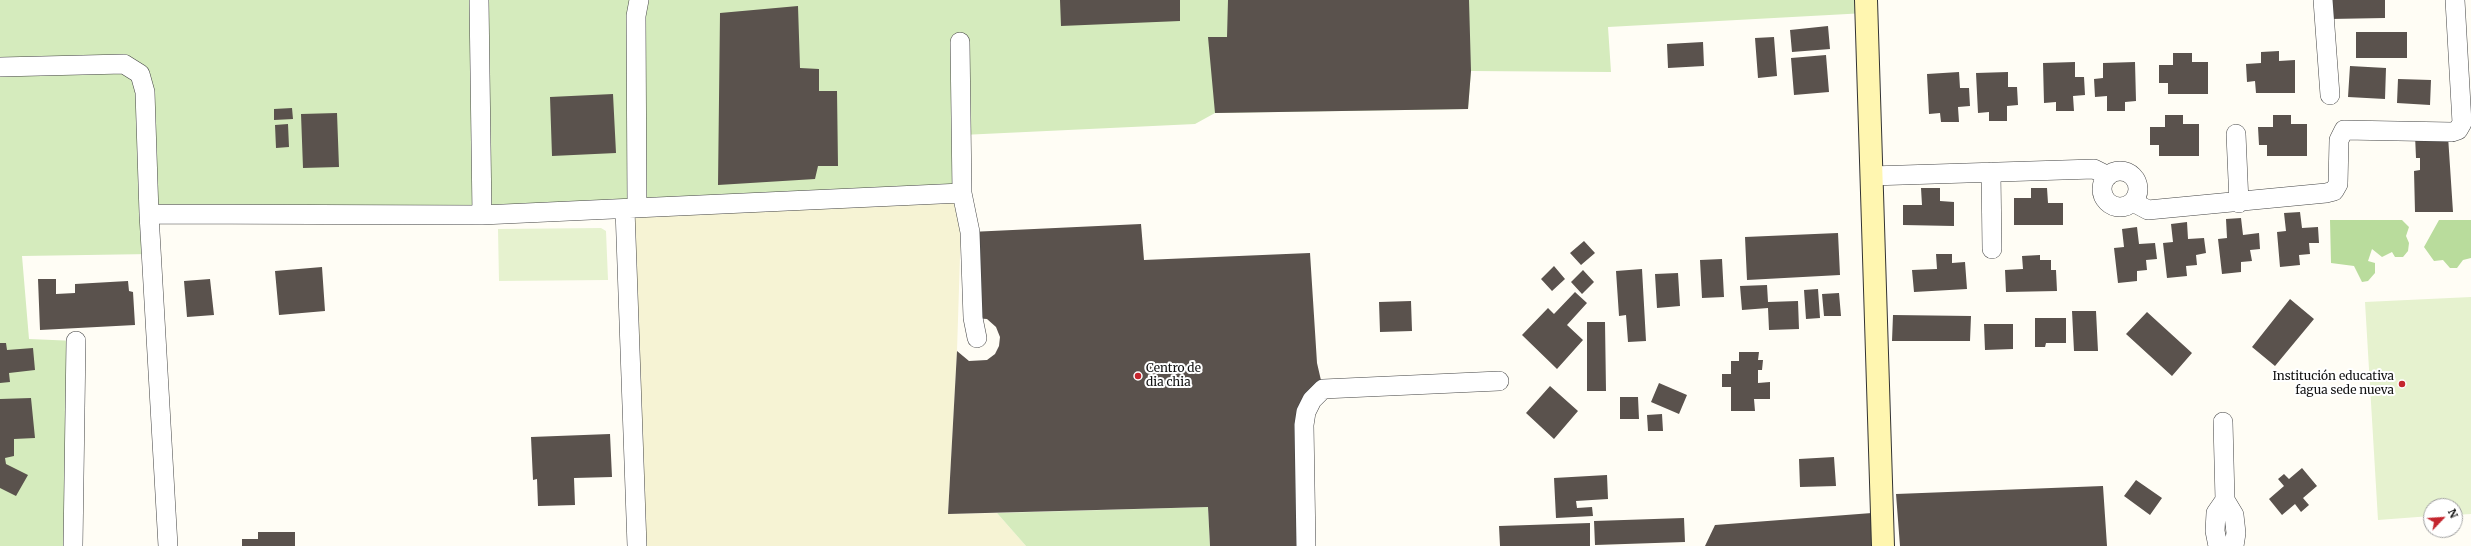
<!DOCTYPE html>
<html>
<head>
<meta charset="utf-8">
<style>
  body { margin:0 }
  #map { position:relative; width:2471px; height:546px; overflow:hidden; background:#fffdf5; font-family:Merriweather,serif }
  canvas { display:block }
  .north { position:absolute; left:2423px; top:498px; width:40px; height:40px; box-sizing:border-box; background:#fff; border:1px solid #a0a0a0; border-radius:50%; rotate:65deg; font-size:11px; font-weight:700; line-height:16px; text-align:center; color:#111 }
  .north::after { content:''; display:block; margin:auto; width:14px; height:18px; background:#c4262e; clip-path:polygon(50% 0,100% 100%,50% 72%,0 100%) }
</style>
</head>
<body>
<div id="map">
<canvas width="2471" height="546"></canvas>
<div class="north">N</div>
</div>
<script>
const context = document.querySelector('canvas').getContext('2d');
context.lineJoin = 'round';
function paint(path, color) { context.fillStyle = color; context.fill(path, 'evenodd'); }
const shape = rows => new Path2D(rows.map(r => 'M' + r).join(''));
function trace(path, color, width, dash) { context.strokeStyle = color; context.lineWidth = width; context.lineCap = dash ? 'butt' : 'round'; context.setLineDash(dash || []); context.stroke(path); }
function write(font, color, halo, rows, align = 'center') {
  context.font = font + ' Merriweather,serif'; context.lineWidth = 4; context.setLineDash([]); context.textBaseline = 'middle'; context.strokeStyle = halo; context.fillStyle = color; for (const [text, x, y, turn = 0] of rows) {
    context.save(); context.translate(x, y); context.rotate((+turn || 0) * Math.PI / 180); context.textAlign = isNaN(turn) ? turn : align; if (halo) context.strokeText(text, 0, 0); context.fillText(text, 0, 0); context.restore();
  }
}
paint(shape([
  [962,193,957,351,948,514,997,513,1026,546,637,546,625,209]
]), '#f6f3d4');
paint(shape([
  [0,0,1866,0,1866,13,1608,27,1611,72,1471,71,1468,109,1215,113,1195,124,962,135,962,193,149,214,151,254,22,256,29,339,76,341,73,546,0,546],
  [1208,507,1210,546,1026,546,997,513]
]), '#d5ebbd');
paint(shape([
  [2330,220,2402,220,2409,227,2406,236,2409,243,2408,251,2403,257,2395,257,2392,252,2382,257,2372,249,2368,261,2375,263,2375,273,2368,281,2362,282,2354,266,2331,263],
  [2439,220,2471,220,2471,258,2463,260,2457,268,2450,268,2443,260,2434,261,2424,247]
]), '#b9dc9c');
paint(shape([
  [601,228,606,231,608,280,499,281,498,229],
  [2471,297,2471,514,2455,515,2455,506,2431,506,2431,516,2378,520,2365,302]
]), '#e6f2cf');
paint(shape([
  [1060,0,1180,0,1180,21,1061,26],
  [1228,0,1469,0,1471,71,1468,109,1215,113,1208,37,1227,37],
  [2330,0,2385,0,2385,18,2330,19],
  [798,6,800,68,819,69,819,91,837,91,838,166,818,166,815,179,718,185,720,13],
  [1828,26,1830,49,1792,52,1790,30],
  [2356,32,2407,32,2407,58,2356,58],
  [1774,37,1777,76,1758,78,1755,38],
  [1703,42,1704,66,1668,68,1667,44],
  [2279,51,2279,61,2295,60,2295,93,2256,93,2255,81,2247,82,2246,64,2261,63,2261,52],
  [2173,53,2192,53,2192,62,2208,62,2208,94,2168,94,2168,83,2159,83,2159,65,2173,65],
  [1826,55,1829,92,1794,95,1791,58],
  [2075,62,2075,77,2084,77,2085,95,2073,96,2074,111,2056,111,2056,102,2044,103,2043,63],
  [2135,62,2136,101,2125,102,2125,111,2107,111,2107,96,2095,97,2094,79,2103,78,2103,63],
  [2350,66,2386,68,2385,99,2348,97],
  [1959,72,1960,88,1969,88,1970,106,1958,107,1959,122,1941,122,1940,113,1929,114,1927,74],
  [2008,72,2008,87,2017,87,2018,105,2007,106,2007,121,1989,121,1989,112,1978,113,1976,73],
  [2398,79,2431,80,2430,105,2397,103],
  [613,94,616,153,552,156,550,97],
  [292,108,293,119,274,120,274,109],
  [337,113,339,167,303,168,301,114],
  [2165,115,2183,115,2183,124,2199,124,2199,156,2159,156,2159,145,2150,145,2150,127,2165,127],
  [2273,115,2291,115,2291,124,2307,124,2307,156,2267,156,2267,145,2259,145,2258,127,2273,127],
  [288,124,289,147,276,148,275,125],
  [2415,135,2448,136,2453,212,2415,212,2414,171,2420,170,2420,158,2416,158],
  [1921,188,1940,188,1940,201,1954,202,1954,226,1903,225,1903,205,1922,205],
  [2031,188,2047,188,2048,203,2063,203,2063,225,2014,225,2014,198,2031,198],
  [2300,212,2302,228,2318,227,2319,243,2309,243,2310,254,2299,255,2300,265,2280,267,2277,232,2286,231,2284,213],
  [2241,218,2243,235,2259,233,2260,249,2250,250,2252,261,2241,262,2241,272,2222,274,2218,239,2227,238,2226,219],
  [2187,222,2188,239,2204,238,2206,253,2196,255,2197,265,2186,266,2187,276,2167,278,2163,243,2173,242,2171,224],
  [1141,224,1144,260,1310,253,1317,363,1323,389,1312,400,1306,546,1210,546,1208,507,948,514,957,351,969,361,987,360,995,354,999,346,1000,337,996,327,987,319,973,318,970,232],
  [2137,227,2139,244,2155,243,2157,259,2146,260,2147,270,2137,271,2137,281,2118,283,2114,248,2124,247,2122,229],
  [1838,233,1840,275,1747,280,1745,237],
  [1584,241,1595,253,1581,265,1570,253],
  [1936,254,1952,254,1952,263,1965,262,1967,289,1914,292,1912,270,1937,269],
  [2040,255,2040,260,2051,260,2051,270,2056,270,2057,291,2006,292,2005,270,2023,269,2022,256],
  [1722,259,1724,297,1702,298,1700,260],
  [1554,266,1565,279,1552,291,1541,279],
  [322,267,325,311,279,315,275,271],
  [1642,269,1646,341,1628,342,1626,315,1619,316,1616,271],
  [1583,270,1594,282,1582,294,1571,282],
  [1678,273,1680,306,1657,308,1655,274],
  [38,279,56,279,56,294,75,293,75,284,128,281,129,291,133,292,135,325,40,330],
  [210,279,214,315,187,317,184,281],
  [1767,285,1768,302,1798,301,1799,329,1769,330,1768,308,1742,310,1740,286],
  [1818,289,1820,318,1806,319,1804,290],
  [1575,292,1587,303,1567,325,1583,340,1557,369,1522,335,1548,308,1554,314],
  [1839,293,1841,316,1824,316,1822,294],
  [2290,299,2314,319,2275,366,2252,347],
  [1411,301,1412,331,1380,332,1379,302],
  [2072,311,2096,311,2098,351,2074,351],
  [2147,312,2192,353,2172,376,2126,334],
  [1893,315,1971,316,1970,341,1892,341],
  [2035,318,2066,318,2066,343,2046,343,2045,347,2035,347],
  [1587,322,1605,322,1606,391,1587,391],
  [1984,324,2013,324,2013,349,1985,350],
  [0,343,6,343,7,350,33,348,35,370,9,373,10,382,0,383],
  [1739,352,1759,352,1758,360,1763,360,1762,370,1758,370,1758,383,1770,382,1770,399,1754,399,1755,411,1731,411,1731,387,1722,387,1722,374,1731,374,1731,361,1739,361],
  [1659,383,1687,395,1679,414,1651,402],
  [1550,386,1578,411,1554,439,1526,413],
  [1620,397,1638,397,1639,419,1620,419],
  [31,398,35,438,14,439,14,456,5,458,6,464,28,475,16,496,0,488,0,399],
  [1662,414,1663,431,1648,431,1647,415],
  [610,434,612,477,574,478,575,505,538,506,537,479,533,480,531,437],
  [1834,457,1836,486,1800,487,1799,459],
  [2302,468,2317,486,2303,498,2309,505,2301,512,2295,504,2282,515,2269,499,2284,486,2278,479,2284,474,2289,479],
  [1607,475,1608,499,1576,501,1577,508,1592,507,1593,516,1556,518,1554,478],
  [2136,480,2162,498,2150,515,2124,496],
  [2103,486,2107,546,1900,546,1896,494],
  [1872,513,1874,546,1705,546,1715,525],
  [1684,518,1685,542,1595,545,1594,521],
  [1590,523,1590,546,1500,546,1499,526],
  [258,532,295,532,295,546,242,546,242,539,258,539]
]), '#5a524d');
const street = shape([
  [479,0,482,215],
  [2323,0,2330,95],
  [960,42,962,193,970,232,973,318,977,338],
  [0,67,124,64,140,74,145,92,149,214,168,546],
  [2236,134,2239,203],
  '2102 189a18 18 0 1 1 36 0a18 18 0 1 1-36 0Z',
  [1991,172,1992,249],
  [1871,176,2094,169,2108,176],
  [2133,202,2148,210,2326,193,2334,191,2338,184,2339,140,2344,130,2452,132,2458,130,2462,123,2455,0],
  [637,208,636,16,639,0],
  [625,209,637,546],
  [149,214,482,215,962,193],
  [2223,422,2225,500,2234,515,2236,533,2234,546],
  [73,546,76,341],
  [1306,546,1304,425,1306,412,1312,400,1323,389,1499,381],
  [2218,546,2215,531,2216,513,2225,500]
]);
const secondary = shape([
  [1866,0,1883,546]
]);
trace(street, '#444', 20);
trace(secondary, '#333', 24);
trace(street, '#fff', 19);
trace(secondary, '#fff6b0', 22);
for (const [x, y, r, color] of [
  [1138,376,4,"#c4262e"],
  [2402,384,4,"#c4262e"]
]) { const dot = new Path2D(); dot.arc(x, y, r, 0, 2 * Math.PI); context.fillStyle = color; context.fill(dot); trace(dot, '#fff', 1.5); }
write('12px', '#111', '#fff', [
  ["Centro de",1146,369],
  ["dia chia",1146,383],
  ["Institución educativa",2394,377,"right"],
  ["fagua sede nueva",2394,391,"right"]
], 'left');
</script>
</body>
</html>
